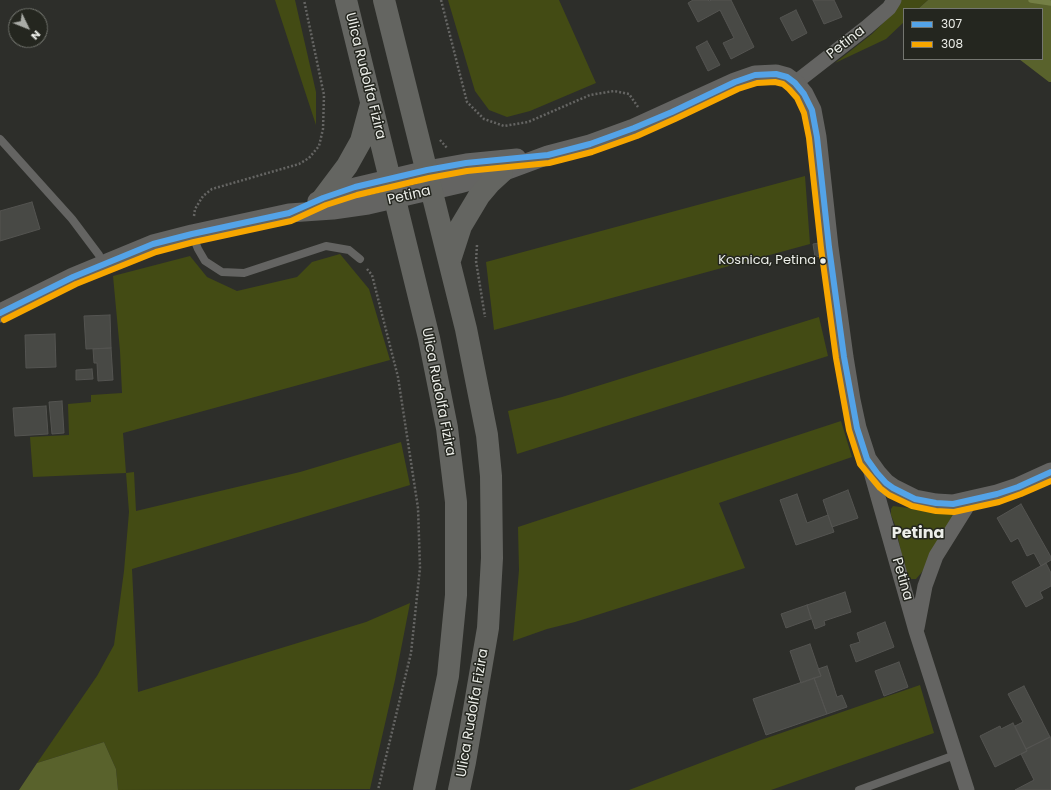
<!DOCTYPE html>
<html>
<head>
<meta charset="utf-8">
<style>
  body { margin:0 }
  #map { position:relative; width:1051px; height:790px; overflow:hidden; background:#2d2e2a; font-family:Poppins,sans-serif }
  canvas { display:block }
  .legend { position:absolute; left:903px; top:8px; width:140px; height:52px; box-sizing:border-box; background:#24261f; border:1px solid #747670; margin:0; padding:5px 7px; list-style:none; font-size:12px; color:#eceee9 }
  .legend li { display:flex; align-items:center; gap:8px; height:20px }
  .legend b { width:20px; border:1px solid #747670 }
  .north { position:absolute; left:8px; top:8px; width:40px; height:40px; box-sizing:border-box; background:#24261f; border:1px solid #747670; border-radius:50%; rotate:133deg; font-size:11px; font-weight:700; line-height:16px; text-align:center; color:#eceee9 }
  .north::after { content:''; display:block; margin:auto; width:14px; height:18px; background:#a9aba6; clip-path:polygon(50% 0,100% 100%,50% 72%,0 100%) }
</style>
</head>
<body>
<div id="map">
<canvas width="1051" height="790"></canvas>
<ul class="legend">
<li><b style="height:5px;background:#53a3e8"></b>307</li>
<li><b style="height:5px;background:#f7a600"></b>308</li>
</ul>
<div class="north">N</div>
</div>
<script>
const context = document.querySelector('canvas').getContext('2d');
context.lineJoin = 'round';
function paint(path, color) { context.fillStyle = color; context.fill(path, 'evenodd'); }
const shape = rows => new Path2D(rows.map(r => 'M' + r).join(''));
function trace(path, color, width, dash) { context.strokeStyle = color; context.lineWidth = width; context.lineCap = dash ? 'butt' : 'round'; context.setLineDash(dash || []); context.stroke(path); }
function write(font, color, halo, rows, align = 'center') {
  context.font = font + ' Poppins,sans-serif'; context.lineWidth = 3; context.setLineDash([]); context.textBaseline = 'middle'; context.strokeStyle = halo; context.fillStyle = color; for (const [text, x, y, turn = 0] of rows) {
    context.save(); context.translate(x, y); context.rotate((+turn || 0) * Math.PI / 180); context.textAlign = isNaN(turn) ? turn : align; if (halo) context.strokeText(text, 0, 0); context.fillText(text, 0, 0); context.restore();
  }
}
paint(shape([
  [275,0,295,0,316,92,316,125],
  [448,0,559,0,596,83,530,111,507,117,489,110,475,91],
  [900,0,928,0,918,9,904,9,904,22,886,39,835,63,872,34,892,14],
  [805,176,810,244,494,330,486,262],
  [340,254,369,289,390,360,123,433,126,473,134,472,136,511,300,472,401,442,410,485,132,569,138,692,366,622,410,603,395,680,370,789,118,790,116,769,104,742,37,763,97,676,114,645,124,571,129,512,126,473,33,477,30,437,69,435,68,404,91,402,91,395,122,393,120,351,113,276,190,256,207,277,237,291,297,277,312,262],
  [819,317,828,356,517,454,508,411,562,397],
  [841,421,852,457,719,503,745,568,575,622,547,629,513,641,519,570,518,527],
  [893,506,955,514,922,572,916,579,911,579,906,573,895,525,891,515,891,509],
  [920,685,934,733,771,790,629,790,761,740]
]), '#434b14');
paint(shape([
  [928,0,1051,0,1051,82,1049,82,1019,59,1042,59,1042,9,918,9],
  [104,742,116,769,118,790,19,790,37,763]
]), '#59622c');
trace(shape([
  [1031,0,1051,3]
]), '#747f45', 5.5);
const building = shape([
  [693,0,708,0,709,1,712,0,731,0,754,47,731,59,723,43,734,38,720,10,698,22,688,3,693,0],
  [813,0,834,0,842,17,824,24,813,0],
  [796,10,807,33,792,41,780,18,796,10],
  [707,41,720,65,708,71,696,47,707,41],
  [32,202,40,229,0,241,0,211,32,202],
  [819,243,821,256,815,257,813,244,819,243],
  [110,315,111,348,86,349,84,316,110,315],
  [55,334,56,367,26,368,25,335,55,334],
  [111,348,113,380,98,381,97,363,94,363,93,349,111,348],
  [92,369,93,379,76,380,76,370,92,369],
  [62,401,64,433,52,434,49,402,62,401],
  [46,406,48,434,15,436,13,408,46,406],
  [848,490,858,518,832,527,823,500,848,490],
  [797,494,807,523,828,515,834,532,796,545,780,500,797,494],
  [1021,504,1051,557,1051,560,1041,566,1034,553,1027,556,1018,538,1011,542,997,518,1021,504],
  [1046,563,1051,573,1051,586,1040,592,1043,598,1026,607,1012,582,1046,563],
  [845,592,851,612,824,621,825,625,815,629,807,605,845,592],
  [807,605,811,619,786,628,781,614,807,605],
  [885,622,894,647,856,662,850,645,860,642,857,633,885,622],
  [810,644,821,676,801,683,790,651,810,644],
  [899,662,908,687,884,696,875,671,899,662],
  [827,666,837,697,842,695,847,707,827,714,814,678,821,676,818,669,827,666],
  [814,678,827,714,766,735,753,699,814,678],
  [1024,686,1050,737,1026,749,1015,726,1023,722,1008,694,1024,686],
  [1013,723,1027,751,995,767,980,736,1000,726,1001,729,1013,723],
  [1050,737,1051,739,1051,790,1015,790,1034,780,1021,754,1027,751,1026,749,1050,737]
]);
paint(building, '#484945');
trace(building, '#545451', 1);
trace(shape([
  [441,0,467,102,484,119,504,126,528,122,590,95,614,91,629,94,638,107],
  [440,140,447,148],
  [194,216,195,209,203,196,212,189,299,164,309,158,319,146,323,129,324,95,304,0],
  [477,245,476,261,485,317],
  [367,269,372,275,398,377,418,508,420,568,411,653,378,790]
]), '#656563', 2.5, [2, 2]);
trace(shape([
  [0,139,72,219,99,255,102,265],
  [192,234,198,249,205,261,222,272,244,273,326,246,349,250,360,259],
  [859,790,955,755]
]), '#646462', 8);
trace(shape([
  [795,83,867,27,889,8,894,0],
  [869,465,916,631,967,790],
  [917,628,925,586,936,556,971,500]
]), '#646462', 15);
trace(shape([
  [317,201,355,187,427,170,466,163,517,158],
  [0,313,73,277,153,244,192,234,289,213,333,210,368,205,459,184,502,172,548,155,590,144,634,128,735,82,755,75,776,74,787,77,795,83,804,94,812,110,817,137,829,247,844,357,851,400,857,428,867,459,877,473,886,483,893,488,915,499,936,503,953,504,997,494,1018,487,1051,472]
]), '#646462', 19);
trace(shape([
  [346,0,429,338,447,428,456,502,456,595,448,676,424,790],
  [384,0,466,329,487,435,491,476,492,558,488,628,465,762,459,790],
  [323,198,347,166,361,141,371,104],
  [450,260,461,226,479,196,490,183,502,172]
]), '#646561', 22);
trace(shape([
  [0,313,73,277,153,244,192,234,289,213,323,198,355,187,427,170,466,163,548,155,590,144,634,128,672,112,735,82,755,75,776,74,787,77,795,83,804,94,812,110,817,137,829,247,844,357,857,428,867,459,877,473,886,483,893,488,915,499,936,503,953,504,997,494,1018,487,1051,472]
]), '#53a3e8', 6);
trace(shape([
  [4,320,76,284,156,252,194,242,291,221,326,205,357,195,429,178,467,171,549,163,592,152,637,136,675,119,738,89,757,83,775,82,783,84,789,89,797,98,804,113,809,138,821,248,836,358,849,430,860,464,880,488,889,495,912,506,936,511,954,512,999,502,1021,494,1051,481]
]), '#f7a600', 6);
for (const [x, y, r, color] of [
  [823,261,3.5,"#eceee9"]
]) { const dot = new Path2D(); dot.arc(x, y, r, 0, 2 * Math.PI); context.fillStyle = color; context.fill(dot); trace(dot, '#24261f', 1.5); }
write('13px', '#eceee9', '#24261f', [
  ["Kosnica, Petina",816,261]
], 'right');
write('14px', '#eceee9', '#24261f', [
  ["Petina",846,43,-38],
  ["Ulica Rudolfa Fizira",365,76,76],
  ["Petina",409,196,-13],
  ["Ulica Rudolfa Fizira",438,392,79],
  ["Petina",902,579,74],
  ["Ulica Rudolfa Fizira",473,713,-80]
]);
write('bold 16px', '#eceee9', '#24261f', [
  ["Petina",918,534]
]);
</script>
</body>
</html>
